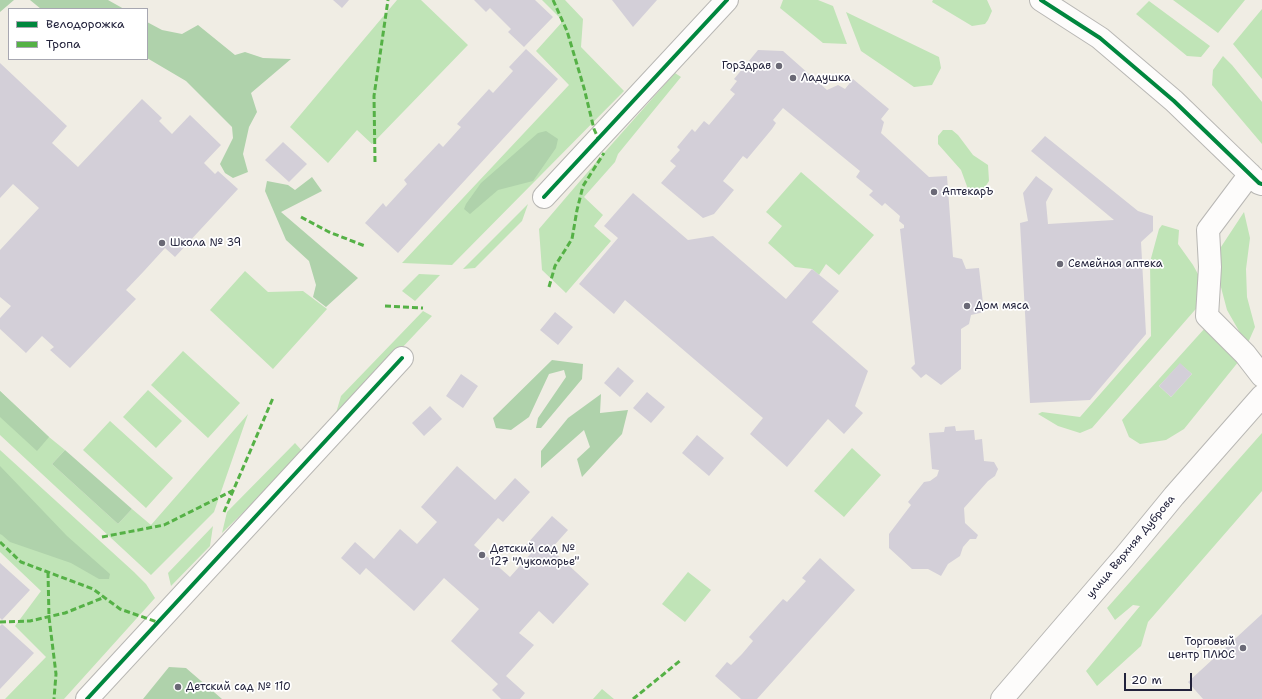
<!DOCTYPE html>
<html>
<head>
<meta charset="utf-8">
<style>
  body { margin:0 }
  #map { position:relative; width:1262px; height:699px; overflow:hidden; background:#f0ede4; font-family:"Shantell Sans",sans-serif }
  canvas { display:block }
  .legend { position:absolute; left:8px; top:8px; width:140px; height:52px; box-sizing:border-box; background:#fff; border:1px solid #a7a7b1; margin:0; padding:5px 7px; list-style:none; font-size:12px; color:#22223b }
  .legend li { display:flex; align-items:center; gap:8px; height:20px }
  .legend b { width:20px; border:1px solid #a7a7b1 }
  .scale { position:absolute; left:1124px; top:673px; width:68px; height:18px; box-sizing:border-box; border:2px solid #22223b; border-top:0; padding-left:5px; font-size:12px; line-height:14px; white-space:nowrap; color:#22223b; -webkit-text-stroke:3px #fff; paint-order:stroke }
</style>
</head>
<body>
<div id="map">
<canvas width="1262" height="699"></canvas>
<ul class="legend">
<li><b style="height:5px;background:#00873e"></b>Велодорожка</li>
<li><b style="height:5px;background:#55b146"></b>Тропа</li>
</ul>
<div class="scale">20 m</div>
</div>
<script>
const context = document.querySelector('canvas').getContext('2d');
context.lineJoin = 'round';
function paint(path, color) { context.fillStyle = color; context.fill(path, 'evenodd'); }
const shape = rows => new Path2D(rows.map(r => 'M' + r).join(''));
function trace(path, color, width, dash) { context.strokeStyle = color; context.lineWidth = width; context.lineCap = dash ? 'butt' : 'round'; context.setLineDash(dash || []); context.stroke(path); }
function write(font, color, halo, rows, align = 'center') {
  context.font = font + ' "Shantell Sans",sans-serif'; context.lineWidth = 3.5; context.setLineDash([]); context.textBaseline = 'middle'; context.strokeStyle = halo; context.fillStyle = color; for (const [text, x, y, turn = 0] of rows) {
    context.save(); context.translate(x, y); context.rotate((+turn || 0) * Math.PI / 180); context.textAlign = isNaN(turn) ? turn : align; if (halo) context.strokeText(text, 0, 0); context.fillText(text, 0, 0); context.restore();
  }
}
paint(shape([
  [397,0,421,0,468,45,372,144,357,130,328,163,290,127],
  [542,0,565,0,583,19,581,47,624,91,452,265,402,263,569,85,536,51,563,21],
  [783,0,818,0,833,6,847,44,823,43,780,8],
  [933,0,987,0,992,11,988,20,985,24,972,26,932,2],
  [1173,0,1245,0,1218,33],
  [1149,1,1210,46,1201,57,1187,56,1136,14],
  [1262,9,1262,79,1233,44],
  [846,12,939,57,941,68,932,85,914,87,861,51],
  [1223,56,1232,65,1262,102,1262,144,1212,85,1213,70],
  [675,73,681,77,618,154,615,162,584,197,603,215,594,226,611,241,566,293,542,270,539,229,604,153],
  [943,130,952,130,958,135,973,155,988,165,989,181,983,190,974,192,968,189,961,170,938,144,938,136],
  [801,172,874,235,839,275,826,264,819,275,812,269,795,267,768,243,782,226,766,212],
  [528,204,522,221,475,268,463,269],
  [1244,212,1250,238,1246,269,1247,297,1255,327,1247,345,1227,310,1218,276,1219,250],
  [1162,225,1179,230,1178,244,1193,265,1204,285,1201,303,1092,428,1080,433,1058,426,1038,414,1042,412,1080,417,1151,336,1150,262,1159,229],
  [245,271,268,292,303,291,327,309,273,369,210,310],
  [419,274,440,275,415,301,402,291],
  [423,311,432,316,334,420,341,396],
  [1205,328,1239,361,1184,429,1166,440,1140,444,1129,437,1122,420],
  [1180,364,1192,374,1171,397,1159,386],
  [183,351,240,403,208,438,151,385],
  [148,390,182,421,156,448,123,417],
  [0,391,49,437,65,450,52,464,118,524,132,509,151,525,248,414,214,512,151,575,0,435],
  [110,421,173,478,146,508,83,450],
  [1262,433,1262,491,1148,622,1141,646,1097,686,1086,671,1140,606,1133,605,1115,620,1107,608],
  [295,443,304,453,222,533,227,512],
  [852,448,881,475,844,517,814,491],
  [0,450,134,572,146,584,155,598,64,699,5,699,46,657,15,626,41,591,0,552],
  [213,526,210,546,171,586,168,573],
  [688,572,711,590,685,622,662,604],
  [602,689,614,699,593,699]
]), '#c0e4b7');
paint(shape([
  [0,0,14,0,0,12],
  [30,0,108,0,124,9,41,9],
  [147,22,162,30,182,34,198,25,235,55,245,52,263,58,291,59,251,93,257,112,249,127,243,154,248,172,233,178,225,173,220,164,233,138,232,127,186,81,147,58],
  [546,131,558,139,556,148,533,181,498,190,470,214,464,209,466,204,481,183,538,133],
  [312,177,322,191,281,212,358,278,326,307,313,297,316,285,309,261,286,240,265,191,267,181,288,185,295,190],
  [552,360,583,364,582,379,541,428,536,428,538,418,566,377,564,370,549,374,529,417,511,430,496,428,493,418],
  [0,391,49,437,37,451,0,417],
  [601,394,600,413,628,410,622,434,582,477,577,459,590,447,584,430,541,468,541,451,568,418],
  [65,450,132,509,118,524,52,464],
  [0,466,67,536,110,574,109,579,99,579,71,563,10,542,2,535,0,534],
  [169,667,186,668,222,699,143,699]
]), '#afd2ab');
paint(shape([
  [333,0,349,0,342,8],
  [474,0,535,0,553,17,524,47,508,32,511,29,490,8,486,12],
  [612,0,657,0,633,27],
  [526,49,558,79,398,253,365,223,383,203,386,207,407,184,404,180,439,143,443,147,461,127,457,124,489,89,493,93,513,71,509,67],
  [758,50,783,51,827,90,838,85,845,89,853,79,889,109,881,119,884,122,881,133,929,177,947,176,953,257,962,259,966,269,979,268,984,312,971,315,969,324,961,329,961,369,941,385,926,374,921,378,911,368,915,364,900,229,904,228,904,225,899,221,900,216,885,203,882,206,869,195,873,191,856,177,860,171,783,108,773,120,776,123,772,129,747,159,743,156,723,181,734,190,714,214,703,218,661,183,676,166,670,161,680,150,677,147,692,129,695,132,704,121,709,125,735,94,730,90,737,81,734,79],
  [0,63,67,126,52,143,78,167,142,99,162,118,159,121,172,134,190,115,221,145,204,163,215,174,218,171,238,189,175,257,165,248,144,271,126,290,136,299,70,368,50,350,54,347,42,336,26,353,0,329,0,318,11,306,0,297,0,250,39,208,13,184,0,198],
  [1045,136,1138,211,1153,216,1153,231,1141,242,1146,334,1090,400,1030,403,1020,223,1028,221,1023,193,1036,176,1053,189,1046,202,1048,224,1114,220,1031,151],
  [283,142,307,164,289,182,265,160],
  [633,193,688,240,713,236,786,299,812,269,839,291,812,322,868,371,855,406,863,413,844,434,828,419,787,467,750,434,763,418,625,300,614,314,579,284,618,238,604,226],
  [555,312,573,327,558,345,540,330],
  [1180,363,1192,374,1171,397,1159,386],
  [618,367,634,381,620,397,604,383],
  [461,374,478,386,463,408,446,396],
  [647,392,665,407,651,423,633,408],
  [430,406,442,419,424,436,412,423],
  [955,426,956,431,974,430,975,440,982,439,984,461,994,462,998,469,995,476,988,481,964,508,965,523,978,535,976,539,970,539,963,547,960,556,948,564,941,576,928,569,912,569,889,548,889,534,911,505,908,502,924,482,930,481,937,476,939,470,932,469,929,433,944,432,945,427],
  [697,435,724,458,709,476,682,453],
  [457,466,495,500,515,478,530,492,503,522,498,518,474,545,510,577,533,551,526,545,552,516,568,530,551,549,589,584,553,624,539,611,519,633,534,645,506,676,525,693,520,699,501,699,492,690,498,684,451,641,479,609,444,578,414,611,366,568,360,575,341,558,355,542,374,559,400,529,417,544,437,522,421,507],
  [820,558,855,590,757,699,741,699,715,676,727,662,731,665,742,654,753,641,749,637,783,599,787,602,806,581,802,578],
  [0,563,30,590,2,620,0,618],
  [1262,614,1262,699,1203,699,1188,682],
  [2,624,34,653,0,689,0,626]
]), '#d3cfd8');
const minor = shape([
  [1041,0,1100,38,1174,101,1259,183,1262,184],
  [1250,174,1208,230,1210,267,1207,316,1245,354,1262,376],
  [544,197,727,0],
  [87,699,402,358]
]);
const major = shape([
  [1002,699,1124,557,1174,496,1262,396]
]);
trace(minor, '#b8b7b4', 24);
trace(major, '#b8b7b4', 24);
trace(minor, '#fdfcfb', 22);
trace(major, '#fdfcfb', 22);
trace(shape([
  [553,0,567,31,584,88,594,129,598,138],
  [375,162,374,96,388,0],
  [301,217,329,232,365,246],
  [549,287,555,266,572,239,577,210,583,186,604,153],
  [385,306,423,308],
  [224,512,273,398],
  [102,537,164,525,234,490],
  [0,542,21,562,93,589,120,609,157,622],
  [48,572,49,617,56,674,54,699],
  [0,622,30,621,65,613,105,597],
  [633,699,681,660]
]), '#55b146', 3, [6, 3]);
trace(shape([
  [1041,0,1100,38,1174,101,1259,183,1262,184],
  [544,197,727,0],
  [87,699,402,358]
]), '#00873e', 4);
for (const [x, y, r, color] of [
  [779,66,4,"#6a6976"],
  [793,78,4,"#6a6976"],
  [934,192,4,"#6a6976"],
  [162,243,4,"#6a6976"],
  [1060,264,4,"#6a6976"],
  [967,306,4,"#6a6976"],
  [482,555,4,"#6a6976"],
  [1243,648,4,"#6a6976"],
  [178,687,4,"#6a6976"]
]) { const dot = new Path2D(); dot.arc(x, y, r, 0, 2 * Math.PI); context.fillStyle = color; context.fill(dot); trace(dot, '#fff', 1.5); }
write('11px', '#22223b', '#fff', [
  ["ГорЗдрав",771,66,"right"],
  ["Ладушка",801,78],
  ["АптекарЪ",942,192],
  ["Школа № 39",170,243],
  ["Семейная аптека",1068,264],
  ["Дом мяса",975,306],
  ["Детский сад №",490,549],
  ["127 \"Лукоморье\"",490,562],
  ["Торговый",1235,642,"right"],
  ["центр ПЛЮС",1235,655,"right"],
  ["Детский сад № 110",186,687]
], 'left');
write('11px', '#22223b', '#fff', [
  ["улица Верхняя Дуброва",1131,547,-50]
]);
</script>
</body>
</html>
